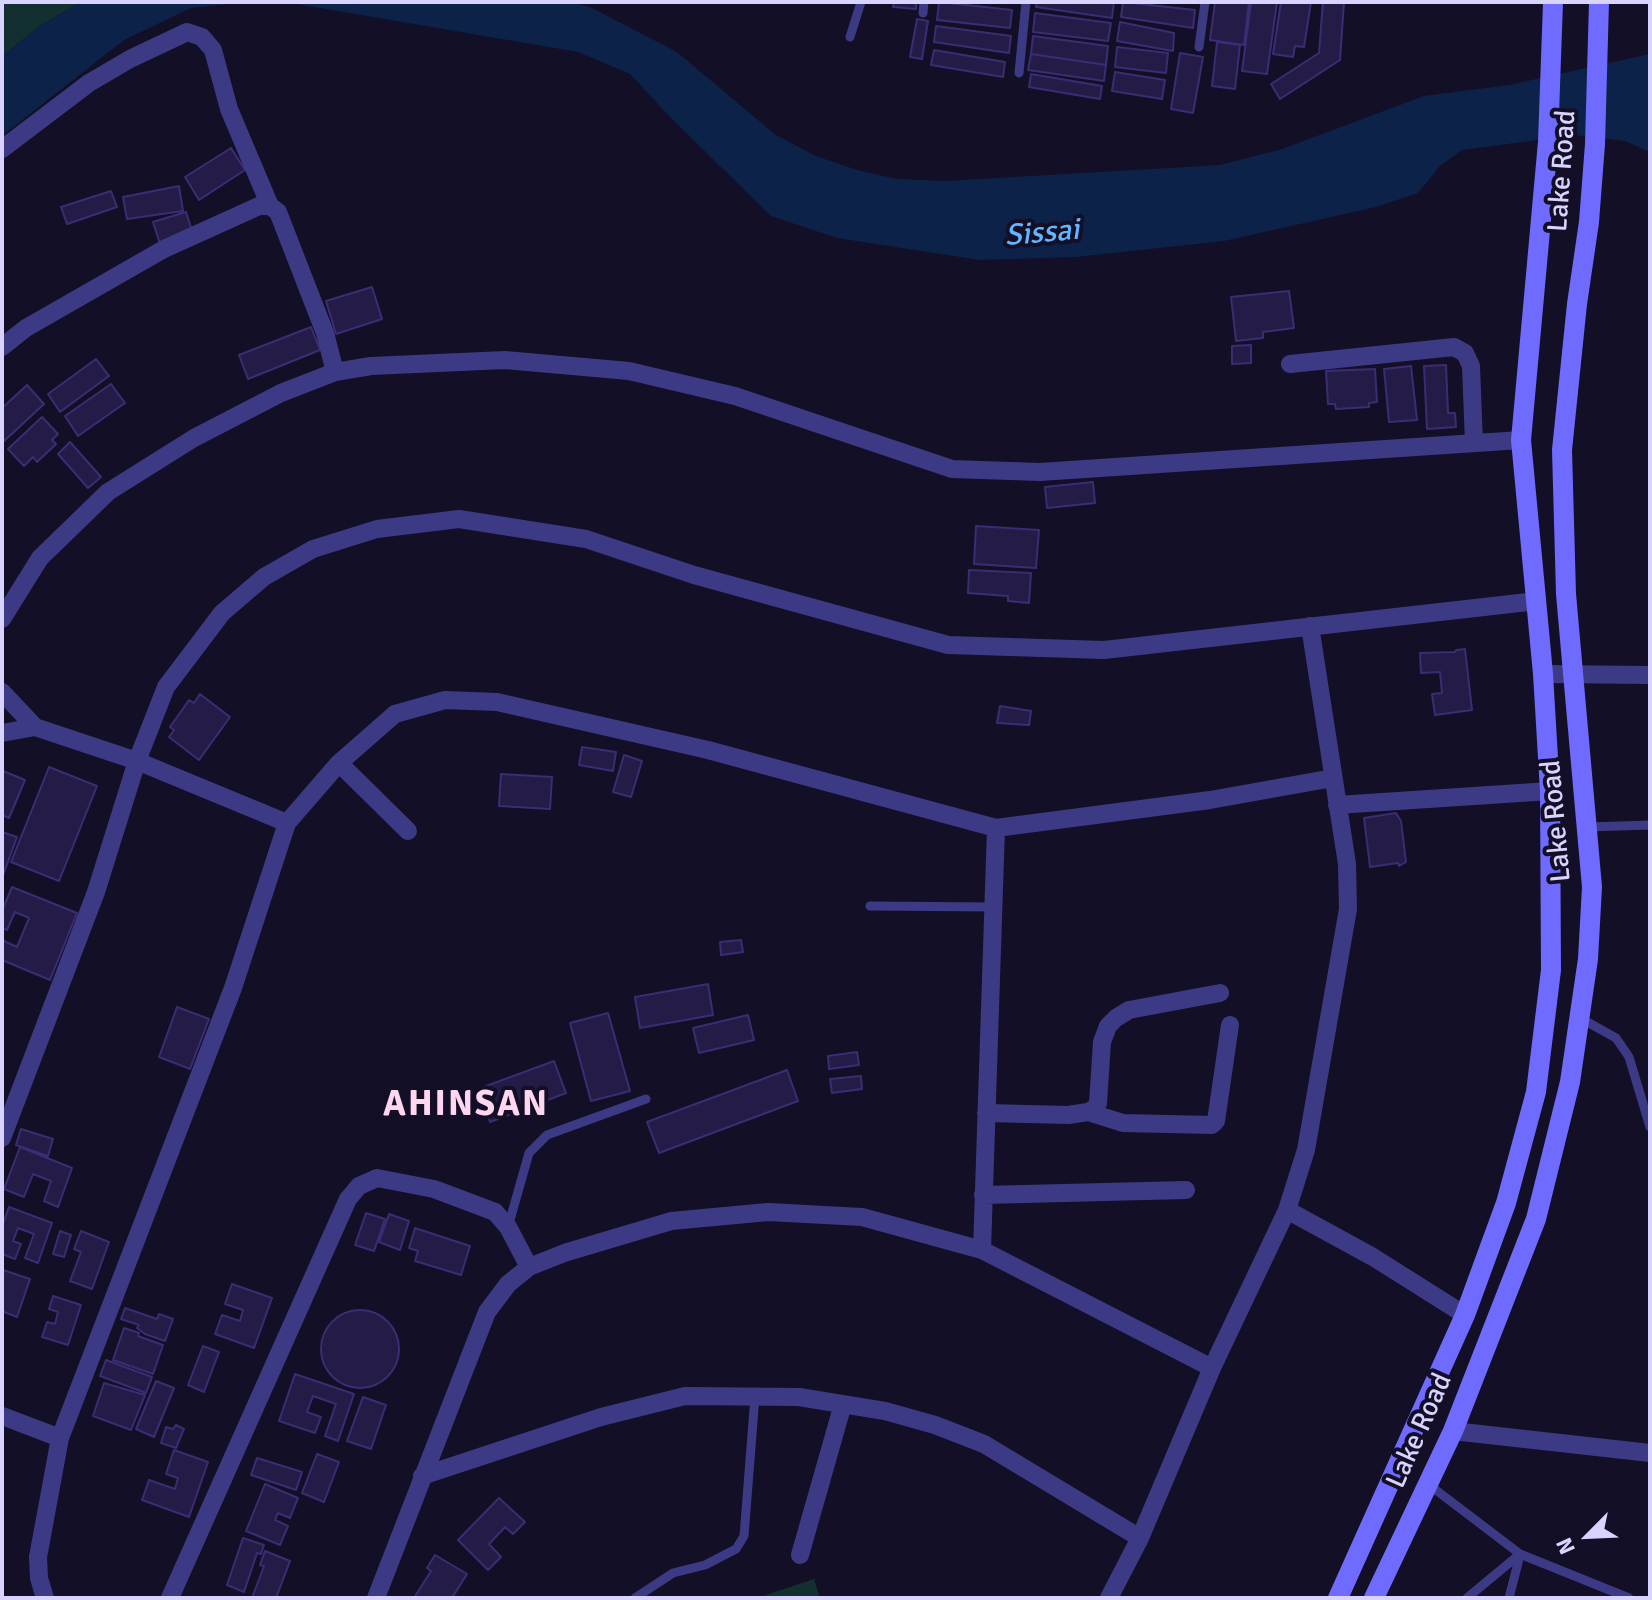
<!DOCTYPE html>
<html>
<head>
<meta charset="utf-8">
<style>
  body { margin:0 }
  #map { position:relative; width:1652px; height:1600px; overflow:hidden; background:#130f26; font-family:Signika,sans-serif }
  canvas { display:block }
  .frame { position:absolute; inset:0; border:4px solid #d9d4ff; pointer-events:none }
  .north { position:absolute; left:1548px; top:1496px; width:80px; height:80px; -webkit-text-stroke:6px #130f26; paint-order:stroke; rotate:246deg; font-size:22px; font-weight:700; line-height:32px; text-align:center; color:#d9d4ff }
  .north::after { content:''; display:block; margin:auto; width:28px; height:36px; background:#d9d4ff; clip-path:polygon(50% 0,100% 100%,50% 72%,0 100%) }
</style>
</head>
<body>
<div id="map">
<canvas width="1652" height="1600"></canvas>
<div class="frame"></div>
<div class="north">N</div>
</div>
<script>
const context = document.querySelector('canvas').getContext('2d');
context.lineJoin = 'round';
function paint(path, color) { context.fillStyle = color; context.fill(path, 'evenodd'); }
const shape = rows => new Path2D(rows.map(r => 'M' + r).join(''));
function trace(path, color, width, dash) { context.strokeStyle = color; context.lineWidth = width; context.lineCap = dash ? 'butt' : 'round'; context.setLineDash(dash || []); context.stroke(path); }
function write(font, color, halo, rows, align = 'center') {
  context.font = font + ' Signika,sans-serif'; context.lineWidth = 8; context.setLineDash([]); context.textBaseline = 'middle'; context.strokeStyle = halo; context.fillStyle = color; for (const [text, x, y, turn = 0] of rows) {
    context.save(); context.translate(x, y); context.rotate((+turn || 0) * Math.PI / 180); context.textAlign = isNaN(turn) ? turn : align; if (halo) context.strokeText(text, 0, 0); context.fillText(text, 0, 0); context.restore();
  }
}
paint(shape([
  [2,2,80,2,40,26,2,56],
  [814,1579,820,1598,757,1598]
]), '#12302f');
paint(shape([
  [80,2,247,2,191,8,124,40,2,136,2,56,40,26],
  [285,2,571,2,592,8,677,52,776,135,816,156,857,170,897,179,945,181,1220,165,1282,149,1424,96,1509,85,1650,54,1650,152,1625,141,1575,135,1462,150,1440,166,1418,193,1376,207,1224,241,1076,257,980,260,837,238,771,216,672,119,630,74,578,52]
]), '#0c2248');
const building = shape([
  [894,2,916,2,916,9,893,7,894,2],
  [939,2,1012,10,1010,28,937,20,939,2],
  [1037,2,1114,2,1112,18,1036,7,1037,2],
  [1123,2,1195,10,1193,28,1121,17,1123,2],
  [1215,2,1249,2,1244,45,1210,40,1215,2],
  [1251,2,1277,2,1267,74,1242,71,1251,2],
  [1281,2,1311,2,1304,47,1295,46,1293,57,1273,54,1281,2],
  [1323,2,1344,2,1340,60,1280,99,1271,84,1319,53,1323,2],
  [1035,13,1111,23,1108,41,1033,32,1035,13],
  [917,19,928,21,922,59,910,57,917,19],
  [1120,22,1174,33,1173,51,1117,41,1120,22],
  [936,26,1011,36,1009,53,934,42,936,26],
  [1033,36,1108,46,1106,65,1031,54,1033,36],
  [1217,42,1240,45,1235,89,1212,86,1217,42],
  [1117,47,1168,53,1166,73,1115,67,1117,47],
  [934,50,1005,62,1003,77,931,65,934,50],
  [1180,53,1203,57,1193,113,1171,109,1180,53],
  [1031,54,1106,65,1104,81,1028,70,1031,54],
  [1115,72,1165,80,1162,99,1112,91,1115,72],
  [1031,74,1102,86,1100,99,1029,87,1031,74],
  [231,148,245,170,199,200,185,177,231,148],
  [179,186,183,211,127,219,123,197,179,186],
  [111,191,117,207,67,224,61,207,111,191],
  [186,212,193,234,160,244,153,222,186,212],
  [372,287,382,319,336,334,326,301,372,287],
  [1289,291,1294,328,1263,332,1263,338,1236,341,1231,297,1289,291],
  [311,327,320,350,248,379,239,355,311,327],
  [1251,345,1251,363,1232,364,1232,346,1251,345],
  [96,359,109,376,60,412,48,394,96,359],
  [1446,365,1448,413,1455,413,1456,427,1427,429,1424,366,1446,365],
  [1411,366,1417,420,1389,422,1384,369,1411,366],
  [1375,369,1377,402,1369,403,1369,407,1336,409,1335,404,1328,404,1326,371,1375,369],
  [111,384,125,403,78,436,65,416,111,384],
  [27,385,44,404,2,443,2,408,27,385],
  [42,417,58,434,52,440,56,444,37,462,33,457,24,466,8,449,42,417],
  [70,442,101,477,88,488,58,454,70,442],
  [1093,482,1095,503,1047,508,1045,487,1093,482],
  [976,526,1039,530,1036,568,974,564,976,526],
  [969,570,1031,573,1029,603,1008,601,1008,596,968,593,969,570],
  [1465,649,1472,710,1435,715,1432,694,1442,693,1440,672,1421,673,1420,653,1455,652,1456,650,1465,649],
  [200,694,230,717,199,760,169,737,174,730,170,727,189,700,194,703,200,694],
  [1000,706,1031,711,1029,725,997,723,1000,706],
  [582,747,616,752,613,771,579,765,582,747],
  [624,755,642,761,631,797,613,792,624,755],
  [49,767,97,786,59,881,11,862,49,767],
  [3,771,25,780,9,818,2,815,3,771],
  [501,774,552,777,550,809,499,806,501,774],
  [1396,813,1401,821,1406,862,1399,866,1398,863,1370,867,1364,818,1396,813],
  [2,832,17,837,2,878,2,832],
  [12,887,77,913,50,980,2,960,2,940,17,947,29,918,15,912,7,930,2,928,2,911,12,887],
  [741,940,743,952,721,955,720,942,741,940],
  [708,984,713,1015,640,1028,635,997,708,984],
  [177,1007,209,1019,190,1069,159,1057,177,1007],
  [608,1013,630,1091,591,1101,570,1023,608,1013],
  [748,1015,754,1040,699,1053,693,1028,748,1015],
  [857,1052,859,1065,829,1069,828,1056,857,1052],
  [554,1061,566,1093,490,1122,478,1089,554,1061],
  [787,1070,798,1101,659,1153,647,1122,787,1070],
  [861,1076,862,1089,832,1093,830,1079,861,1076],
  [21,1129,53,1139,48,1156,16,1145,21,1129],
  [20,1147,72,1168,58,1207,44,1201,51,1181,33,1174,24,1197,4,1189,20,1147],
  [9,1207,52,1223,38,1263,25,1258,34,1234,18,1228,13,1241,21,1244,15,1259,2,1254,2,1227,9,1207],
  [366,1213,385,1219,374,1251,355,1245,366,1213],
  [389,1214,409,1221,400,1250,379,1242,389,1214],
  [415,1228,470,1246,461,1275,415,1261,418,1251,409,1248,415,1228],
  [60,1231,71,1235,64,1257,53,1254,60,1231],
  [81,1231,109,1242,92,1289,70,1281,81,1252,74,1249,81,1231],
  [3,1270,30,1279,17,1317,2,1311,3,1270],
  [232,1284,272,1298,254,1348,215,1334,222,1315,240,1321,243,1310,225,1304,232,1284],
  [53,1296,81,1305,68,1345,42,1337,47,1322,55,1324,58,1312,49,1309,53,1296],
  [125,1308,157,1319,159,1314,173,1319,165,1341,145,1334,137,1328,139,1325,121,1319,125,1308],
  '321 1349a39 39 0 1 1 78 0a39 39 0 1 1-78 0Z',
  [124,1328,139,1333,138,1336,163,1345,153,1374,113,1360,124,1328],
  [203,1346,219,1352,204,1392,188,1385,203,1346],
  [106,1360,152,1377,146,1393,100,1376,106,1360],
  [295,1374,354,1394,338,1441,325,1436,336,1404,313,1396,307,1412,321,1417,315,1433,279,1421,295,1374],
  [156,1381,174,1388,154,1437,136,1429,156,1381],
  [104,1383,145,1395,131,1430,93,1416,104,1383],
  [363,1397,386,1405,371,1449,347,1441,363,1397],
  [176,1425,184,1429,176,1448,161,1443,166,1427,173,1429,176,1425],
  [174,1450,208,1462,189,1517,142,1500,149,1480,175,1489,178,1478,166,1474,174,1450],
  [317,1454,339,1462,324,1502,302,1493,317,1454],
  [257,1458,302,1472,296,1490,251,1475,257,1458],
  [265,1484,298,1498,290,1518,278,1513,275,1520,288,1526,280,1545,246,1531,265,1484],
  [499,1498,525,1522,513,1534,505,1527,489,1544,501,1557,488,1570,458,1540,499,1498],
  [243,1538,264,1545,261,1554,257,1553,244,1592,227,1585,243,1538],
  [265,1551,290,1561,276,1598,252,1598,264,1566,260,1565,265,1551],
  [435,1555,467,1574,452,1598,414,1598,431,1571,427,1568,435,1555]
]);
paint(building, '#241b47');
trace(building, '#3b2d73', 2);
trace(shape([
  [923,13,924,2],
  [850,37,861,2],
  [1199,47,1205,2],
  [1019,73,1026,2],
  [1588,827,1650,825],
  [870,906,993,907],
  [1580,1018,1616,1038,1629,1057,1650,1127],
  [508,1227,529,1153,547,1135,646,1099],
  [1428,1484,1520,1554,1629,1598],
  [635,1598,673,1573,705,1565,736,1549,744,1536,755,1396],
  [1467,1598,1520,1554],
  [1509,1598,1520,1555]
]), '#3d3a85', 9);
trace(shape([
  [2,149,89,83,130,59,187,32,202,37,213,50,229,109,270,206,278,212,325,333,335,372],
  [2,347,26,328,164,249,259,206,270,206],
  [1290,364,1454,347,1465,353,1471,366,1474,443],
  [2,619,40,558,108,492,194,438,281,393,335,372,371,366,505,360,629,371,735,396,952,469,1040,472,1521,440],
  [1543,674,1650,675],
  [2,692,35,727,137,761,287,823],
  [2,733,35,727],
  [339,763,408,831],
  [1337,805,1550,791],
  [1088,1112,1123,1123,1212,1125,1216,1121,1230,1025],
  [986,1113,1068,1115,1088,1112,1095,1108,1098,1103,1102,1042,1108,1026,1116,1018,1129,1010,1220,993],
  [2,1138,96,892,137,761,166,687,222,613,264,577,313,549,377,529,459,519,586,539,694,575,948,645,1104,650,1537,601],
  [983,1195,1186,1190],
  [1287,1210,1373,1257,1465,1315],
  [982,1250,996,828,1210,800,1333,778],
  [2,1416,60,1438,233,988,287,823,339,763,395,714,445,700,497,702,708,750,996,828],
  [1453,1431,1650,1453],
  [422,1476,601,1417,685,1396,799,1397,885,1411,935,1425,984,1444,1140,1538],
  [800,1555,843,1404],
  [45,1598,39,1578,38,1557,60,1438],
  [170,1598,348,1199,359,1186,377,1178,434,1189,495,1212,508,1227,529,1267],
  [376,1598,487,1312,508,1284,529,1267,567,1252,671,1221,768,1212,862,1217,982,1250,1212,1368],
  [1109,1598,1140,1538,1212,1368,1287,1210,1306,1150,1348,909,1347,864,1310,626]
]), '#3d3a85', 18);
trace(shape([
  [1338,1598,1465,1315,1506,1203,1536,1092,1551,970,1550,791,1543,674,1521,440,1548,142,1553,2],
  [1374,1598,1453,1431,1536,1219,1570,1082,1588,959,1592,887,1566,594,1562,450,1577,304,1589,222,1595,144,1599,2]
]), '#6f6bff', 20);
write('28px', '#d9d4ff', '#130f26', [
  ["Lake Road",1563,171,-86],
  ["Lake Road",1557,821,-95],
  ["Lake Road",1420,1431,-66]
]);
write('italic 30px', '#62b6ff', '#130f26', [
  ["Sissai",1042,234,-5]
]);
context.letterSpacing = '2px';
write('bold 36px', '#ffd6f0', '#130f26', [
  ["AHINSAN",466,1106]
]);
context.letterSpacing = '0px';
</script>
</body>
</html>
